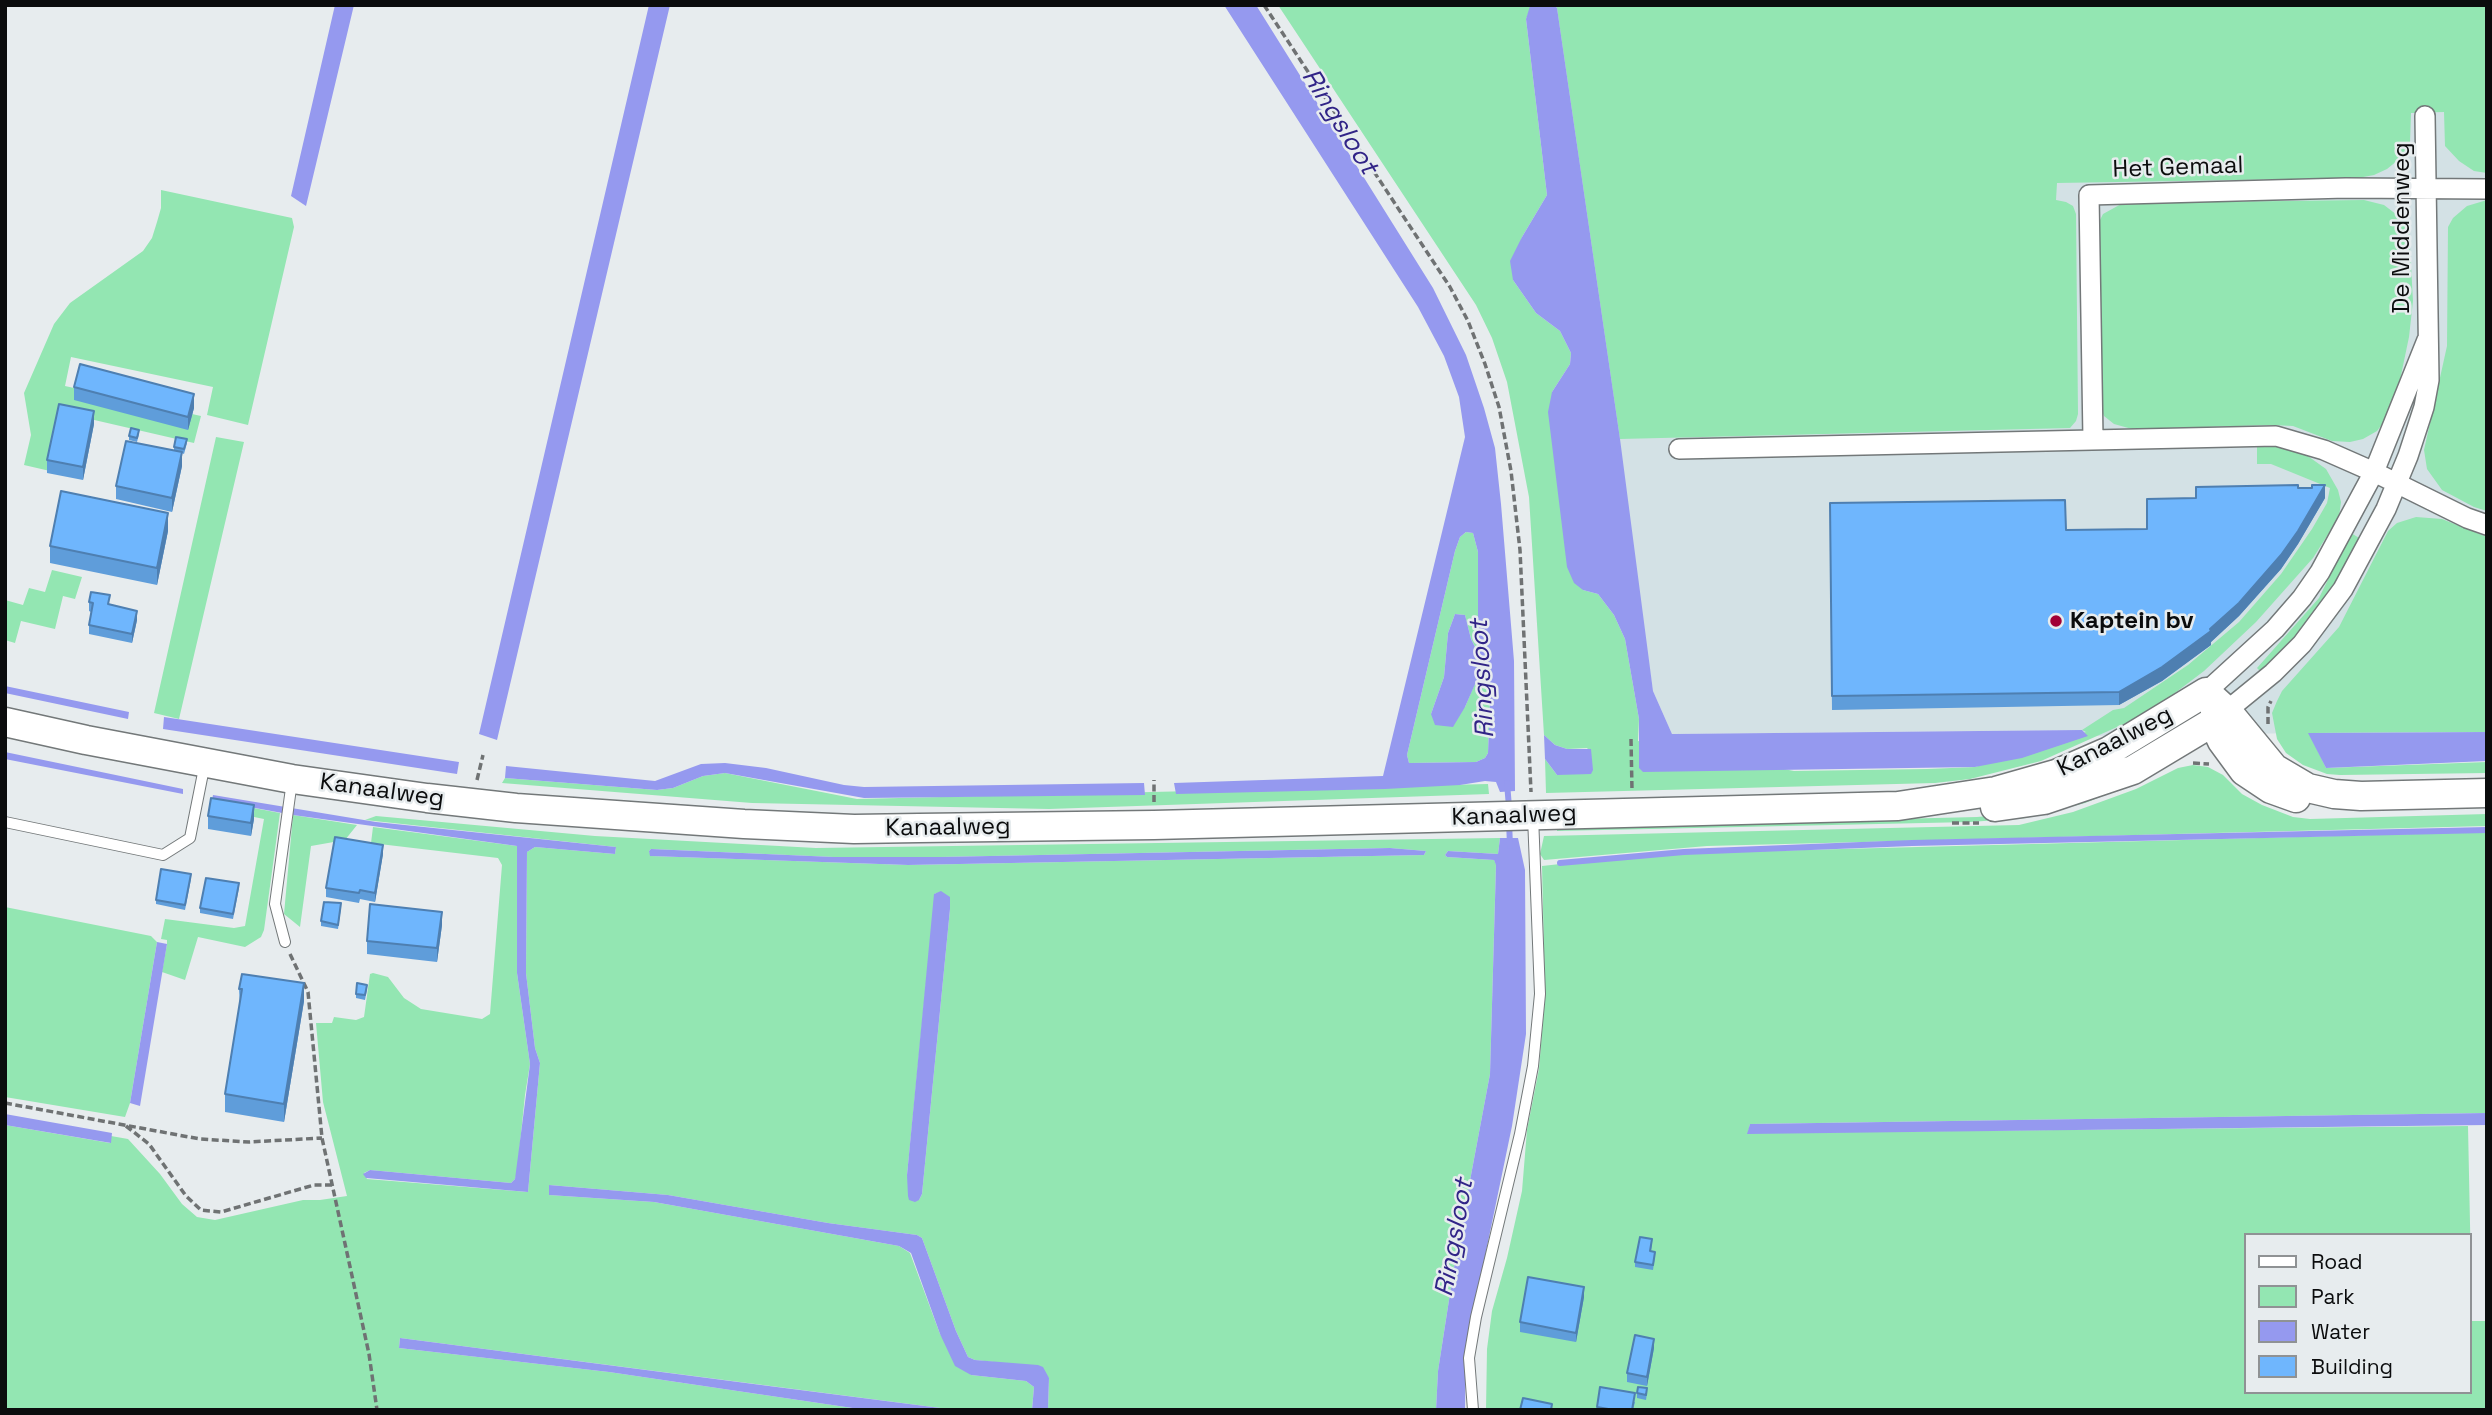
<!DOCTYPE html>
<html>
<head>
<meta charset="utf-8">
<style>
  body { margin:0 }
  #map { position:relative; width:2492px; height:1415px; overflow:hidden; background:#e7ecee; font-family:"Space Grotesk",sans-serif }
  canvas { display:block }
  .frame { position:absolute; inset:0; border:7px solid #0b0c0d; pointer-events:none }
  .legend { position:absolute; left:2244px; top:1233px; width:228px; height:161px; box-sizing:border-box; background:#e7ecee; border:2px solid #8f9294; margin:0; padding:9px 12px; list-style:none; font-size:21px; color:#0b0c0d }
  .legend li { display:flex; align-items:center; gap:14px; height:35px }
  .legend b { width:35px; border:2px solid #8f9294 }
</style>
</head>
<body>
<div id="map">
<canvas width="2492" height="1415"></canvas>
<div class="frame"></div>
<ul class="legend">
<li><b style="height:9px;background:#fff"></b>Road</li>
<li><b style="height:19px;background:#93e6b2"></b>Park</li>
<li><b style="height:19px;background:#9599ef"></b>Water</li>
<li><b style="height:19px;background:#6fb6fd"></b>Building</li>
</ul>
</div>
<script>
const context = document.querySelector('canvas').getContext('2d');
context.lineJoin = 'round';
function paint(path, color) { context.fillStyle = color; context.fill(path, 'evenodd'); }
const shape = rows => new Path2D(rows.map(r => 'M' + r).join(''));
function trace(path, color, width, dash) { context.strokeStyle = color; context.lineWidth = width; context.lineCap = dash ? 'butt' : 'round'; context.setLineDash(dash || []); context.stroke(path); }
function write(font, color, halo, rows, align = 'center') {
  context.font = font + ' "Space Grotesk",sans-serif'; context.lineWidth = 5; context.setLineDash([]); context.textBaseline = 'middle'; context.strokeStyle = halo; context.fillStyle = color; for (const [text, x, y, turn = 0] of rows) {
    context.save(); context.translate(x, y); context.rotate((+turn || 0) * Math.PI / 180); context.textAlign = isNaN(turn) ? turn : align; if (halo) context.strokeText(text, 0, 0); context.fillText(text, 0, 0); context.restore();
  }
}
paint(shape([
  [1548,5,2487,5,2487,726,2308,733,2088,736,2082,730,1672,734,1653,691]
]), '#d3e1e5');
paint(shape([
  [1278,5,1532,5,1526,19,1547,195,1522,237,1513,280,1536,313,1560,331,1571,353,1570,364,1552,392,1583,590,1598,594,1614,615,1625,639,1639,719,1638,741,1794,771,1927,769,1975,767,2086,732,2082,730,2113,710,2124,708,2188,665,2239,622,2281,574,2312,529,2327,503,2330,488,2271,464,2257,464,2257,446,2288,447,2305,454,2326,469,2338,490,2341,502,2339,517,2313,558,2256,622,2204,671,2163,702,2135,719,2041,761,1970,779,1935,783,1546,793,1545,759,1557,775,1588,748,1567,749,1555,745,1544,735,1529,497,1507,382,1492,338,1476,305],
  [1554,5,2487,5,2487,173,2474,171,2459,161,2445,146,2444,112,2411,113,2410,143,2403,156,2387,169,2374,175,2358,178,2057,183,2056,200,2066,202,2073,206,2076,214,2078,414,2076,421,2070,428,1620,439,1557,8],
  [161,190,292,218,294,227,248,425,207,415,213,387,71,357,65,386,201,416,194,443,64,413,50,471,24,465,31,435,24,393,54,324,70,303,143,251,152,238,157,222,161,208],
  [2364,200,2384,205,2401,218,2409,229,2413,301,2409,337,2400,380,2383,423,2377,431,2363,439,2350,442,2332,441,2293,426,2272,425,2132,429,2114,424,2104,416,2100,407,2098,224,2103,214,2123,203],
  [2487,200,2487,511,2474,507,2442,490,2427,469,2424,450,2447,346,2448,227,2453,218,2467,206],
  [216,437,244,442,179,719,154,713],
  [2416,517,2442,519,2487,537,2487,732,2309,733,2326,768,2487,762,2487,773,2340,775,2327,774,2303,765,2286,753,2277,739,2272,713,2277,701,2282,691,2339,627,2388,531,2397,523],
  [1466,532,1473,533,1478,552,1478,646,1475,647,1471,639,1465,615,1455,614,1448,633,1444,677,1431,714,1465,707,1476,681,1486,681,1490,701,1488,753,1485,758,1476,762,1409,763,1407,755,1455,551,1460,537],
  [2351,533,2364,541,2313,620,2263,674,2257,668,2319,598],
  [52,570,82,577,75,599,63,596,55,629,21,621,15,643,5,640,5,600,23,605,29,588,45,592],
  [2152,765,2156,773,2136,783,2085,803,2026,818,1970,822,1557,831,1557,827,1977,817,2009,814],
  [2193,765,2208,767,2223,775,2242,794,2262,805,2293,817,2310,819,2487,814,2487,826,1707,846,1544,860,1540,854,1544,836,2019,825,2073,812,2136,789,2178,768],
  [725,773,857,799,1488,784,1489,794,1049,809,752,803,502,783,505,778,657,790,673,788,703,776],
  [212,800,280,813,264,930,261,937,245,947,198,937,185,980,162,972,167,944,167,940,161,939,165,919,234,928,245,926,264,819,210,808],
  [293,815,357,825,345,840,311,846,300,927,284,914],
  [376,816,595,836,816,848,1500,838,1498,854,1448,851,1445,855,1447,857,1494,860,1496,864,1490,1074,1456,1255,1438,1371,1436,1410,1048,1410,1049,1378,994,1362,975,1360,968,1357,956,1331,922,1238,917,1235,828,1223,668,1195,549,1185,549,1195,654,1202,899,1246,910,1253,940,1334,971,1375,1026,1381,1034,1387,1032,1410,956,1410,400,1338,399,1348,609,1372,866,1410,5,1410,5,1125,110,1143,111,1136,128,1139,160,1174,182,1204,197,1217,215,1220,303,1200,320,1200,347,1196,323,1102,316,1023,332,1023,334,1017,356,1020,364,1017,370,974,373,973,388,977,404,998,421,1009,482,1019,490,1014,502,865,498,858,371,843,373,827,517,846,519,849,517,973,530,1064,525,1095,517,1173,515,1179,511,1183,370,1170,364,1173,367,1179,528,1192,540,1063,535,1048,526,973,527,852,535,847,615,854,616,847,365,820],
  [1390,848,1426,851,1424,855,908,865,651,856,649,851,651,849,834,857,940,857],
  [935,893,950,909,922,1194,919,1200,907,1175],
  [2487,832,2487,1113,1750,1124,1748,1133,2468,1126,2472,1321,2487,1321,2487,1410,1486,1410,1487,1349,1492,1311,1507,1258,1522,1191,1527,1130,1539,1069,1545,994,1542,866,1652,854],
  [2245,1235,2469,1235,2469,1392,2245,1392],
  [5,907,151,936,157,942,130,1103,125,1117,5,1097]
]), '#93e6b2');
paint(shape([
  [335,5,354,5,306,206,291,196],
  [649,5,670,5,497,740,479,734],
  [1224,5,1256,5,1433,288,1466,355,1484,408,1495,448,1501,504,1514,661,1515,791,1500,792,1496,782,1485,781,1460,785,1385,789,1176,794,1174,783,1383,776,1465,437,1459,397,1444,356,1418,307],
  [1466,532,1473,533,1478,552,1478,646,1475,647,1471,639,1465,615,1455,614,1448,633,1444,677,1431,714,1435,725,1453,727,1465,707,1476,682,1486,681,1490,701,1488,753,1485,758,1476,762,1409,763,1407,755,1455,551,1460,537],
  [1554,5,1557,8,1620,439,1653,691,1672,734,2082,730,2088,736,2022,758,1975,767,1643,772,1639,768,1639,719,1625,639,1614,615,1598,594,1583,590,1574,583,1567,567,1548,412,1552,392,1570,364,1571,353,1560,331,1536,313,1513,280,1510,261,1522,237,1547,195,1526,19,1530,6],
  [5,686,129,712,128,719,5,693],
  [164,717,459,762,457,774,163,729],
  [2487,732,2487,761,2326,768,2308,733],
  [1544,735,1555,745,1567,749,1591,749,1593,770,1591,774,1557,775,1545,759],
  [5,752,183,789,183,794,5,759],
  [725,763,766,768,844,785,864,787,1144,783,1145,795,864,798,725,773,703,776,673,788,657,790,505,778,506,766,655,781,701,764],
  [213,795,376,822,616,847,615,854,535,847,527,852,526,973,535,1048,540,1063,528,1192,366,1178,363,1174,370,1170,511,1183,515,1179,530,1064,517,973,517,846,293,815,212,800],
  [1500,838,1518,838,1525,870,1526,1034,1512,1126,1466,1348,1465,1410,1436,1410,1438,1371,1456,1255,1490,1074,1496,865,1494,860,1447,857,1445,855,1448,851,1498,854],
  [1390,848,1426,851,1424,855,908,865,650,856,649,851,651,849,834,857,940,857],
  [941,891,950,897,950,909,922,1194,919,1200,915,1202,909,1200,908,1196,907,1175,934,894],
  [157,942,167,944,140,1106,130,1103],
  [2487,1113,2487,1125,1747,1134,1750,1124],
  [5,1114,112,1133,111,1143,5,1125],
  [549,1185,668,1195,828,1223,917,1235,922,1238,956,1331,968,1357,975,1360,1038,1365,1043,1367,1049,1378,1048,1410,1032,1410,1034,1387,1026,1381,971,1375,955,1366,940,1334,911,1253,899,1246,654,1202,549,1195],
  [400,1338,769,1386,956,1410,866,1410,609,1372,399,1348]
]), '#9599ef');
trace(shape([
  [1507,783,1509,807],
  [1509,821,1510,846],
  [1560,863,1684,852,1912,843,2487,830]
]), '#9599ef', 6);
const lane = shape([
  [5,822,163,855,190,838,205,763],
  [285,942,275,904,292,781],
  [1473,1410,1469,1358,1476,1317,1520,1134,1533,1066,1540,994,1533,816]
]);
const street = shape([
  [2425,116,2429,380,2424,407,2408,456,2386,509,2343,589,2302,644,2273,673,2213,722,2206,692,2275,629,2302,598,2320,572,2374,472,2427,340],
  [2093,439,2089,195,2346,188,2487,189],
  [1679,449,2276,436,2324,450,2374,472,2467,518,2487,525]
]);
const secondary = shape([
  [5,722,86,740,292,779,427,798,516,808,744,824,854,829,919,828,1154,825,1898,806,1996,791,2056,774,2109,751,2206,692,2228,712,2274,768,2308,788,2334,794,2361,796,2487,793],
  [1995,807,2044,800,2133,770,2213,722,2222,741,2244,771,2271,789,2296,798]
]);
trace(lane, '#737879', 12);
trace(street, '#737879', 22);
trace(secondary, '#737879', 31);
trace(shape([
  [1264,5,1450,287,1468,321,1485,364,1499,407,1511,471,1520,550,1531,792],
  [2268,724,2268,707,2271,701],
  [1631,739,1632,790],
  [2193,763,2209,764],
  [477,780,483,755],
  [1154,802,1154,780],
  [1952,823,1979,823],
  [290,954,308,992,322,1138,369,1354,377,1410],
  [5,1103,200,1139,249,1142,322,1138],
  [126,1126,149,1144,186,1196,201,1210,221,1212,314,1185,333,1185]
]), '#6f7273', 3.5, [7, 3.5]);
trace(lane, '#fff', 10);
trace(street, '#fff', 19);
trace(secondary, '#fff', 28);
paint(shape([
  [74,387,194,408,188,430,74,400],
  [94,424,83,480,47,473,47,460],
  [139,434,137,442,129,440,129,436],
  [187,443,184,454,182,453,182,466,172,512,116,499,116,486,174,451,174,447],
  [2298,488,2325,498,2298,544,2281,569,2239,616,2211,642,2211,645,2162,681,2119,705,1832,710,1830,503,2066,530,2147,529,2196,498],
  [168,531,157,585,50,563,50,546],
  [89,602,110,605,137,620,132,643,89,634,89,625,91,612,89,611],
  [208,816,254,819,251,836,208,829],
  [383,854,375,902,360,899,359,903,326,897,326,888],
  [191,879,185,910,156,904,156,900],
  [239,888,233,919,200,913,200,908],
  [341,908,338,929,321,926,321,921],
  [442,925,437,962,367,954,367,941],
  [239,989,304,1001,284,1122,225,1112,225,1094,240,1007],
  [367,989,365,1000,356,998,356,994],
  [1652,1243,1651,1251,1655,1256,1653,1270,1635,1267,1635,1262],
  [1584,1297,1576,1342,1520,1332,1520,1322],
  [1654,1348,1647,1386,1627,1382,1627,1373],
  [1637,1393,1647,1393,1646,1400,1637,1398],
  [1635,1402,1633,1410,1597,1410,1597,1407]
]), '#5f9dda');
paint(shape([
  [194,394,194,408,188,430,188,417],
  [94,411,94,424,83,480,83,467],
  [182,452,182,466,172,512,172,498],
  [2325,485,2325,498,2298,544,2281,569,2239,616,2211,642,2211,645,2162,681,2119,705,2119,692,2210,629],
  [168,513,168,531,157,585,157,568],
  [137,611,137,620,132,643,132,634],
  [254,805,254,819,251,836,251,823],
  [383,845,383,854,375,902,375,893],
  [442,912,442,925,437,962,437,948],
  [304,983,304,1001,284,1122,284,1104],
  [1584,1287,1584,1297,1576,1342,1576,1333],
  [1654,1339,1654,1348,1647,1386,1647,1377]
]), '#4e7fb1');
const building = shape([
  [80,364,194,394,188,417,74,387,80,364],
  [59,404,94,411,83,467,47,460,59,404],
  [131,428,139,430,137,438,129,436,131,428],
  [176,437,187,439,184,449,174,447,176,437],
  [126,441,182,452,172,498,116,486,126,441],
  [2298,485,2298,488,2312,488,2312,485,2325,485,2298,531,2281,555,2239,603,2210,629,2211,631,2162,667,2119,692,1832,696,1830,503,2065,500,2066,530,2147,529,2147,499,2196,498,2196,487,2298,485],
  [61,491,168,513,157,568,50,546,61,491],
  [91,592,110,595,108,604,137,611,132,634,89,625,93,603,89,602,91,592],
  [211,798,254,805,251,823,208,816,211,798],
  [335,837,383,845,375,893,360,890,359,893,326,888,335,837],
  [161,869,191,874,185,905,156,900,161,869],
  [206,878,239,883,233,914,200,908,206,878],
  [324,902,341,903,338,925,321,921,324,902],
  [370,904,442,912,437,948,367,941,370,904],
  [242,974,304,983,284,1104,225,1094,242,989,239,989,242,974],
  [357,983,367,985,365,995,356,994,357,983],
  [1640,1237,1652,1239,1650,1251,1655,1252,1653,1265,1635,1262,1640,1237],
  [1528,1277,1584,1287,1576,1333,1520,1322,1528,1277],
  [1635,1335,1654,1339,1647,1377,1627,1373,1635,1335],
  [1600,1387,1635,1393,1632,1410,1614,1410,1597,1407,1600,1387],
  [1638,1387,1647,1388,1646,1395,1637,1393,1638,1387],
  [1523,1398,1552,1404,1551,1410,1520,1410,1523,1398]
]);
paint(building, '#6fb6fd');
trace(building, '#4e7fb1', 2);
for (const [x, y, r, color] of [
  [2056,621,7,"#a10035"]
]) { const dot = new Path2D(); dot.arc(x, y, r, 0, 2 * Math.PI); context.fillStyle = color; context.fill(dot); trace(dot, '#e7ecee', 2.5); }
write('24px', '#0b0c0d', '#e7ecee', [
  ["Het Gemaal",2178,168,-2],
  ["De Middenweg",2402,228,-90],
  ["Kanaalweg",2115,742,-27],
  ["Kanaalweg",382,791,8],
  ["Kanaalweg",1514,816,-2],
  ["Kanaalweg",948,828,-1]
]);
write('bold 24px', '#0b0c0d', '#e7ecee', [
  ["Kaptein bv",2070,621]
], 'left');
write('italic 26px', '#312487', '#e7ecee', [
  ["Ringsloot",1339,122,58],
  ["Ringsloot",1483,679,-93],
  ["Ringsloot",1455,1238,-80]
]);
</script>
</body>
</html>
